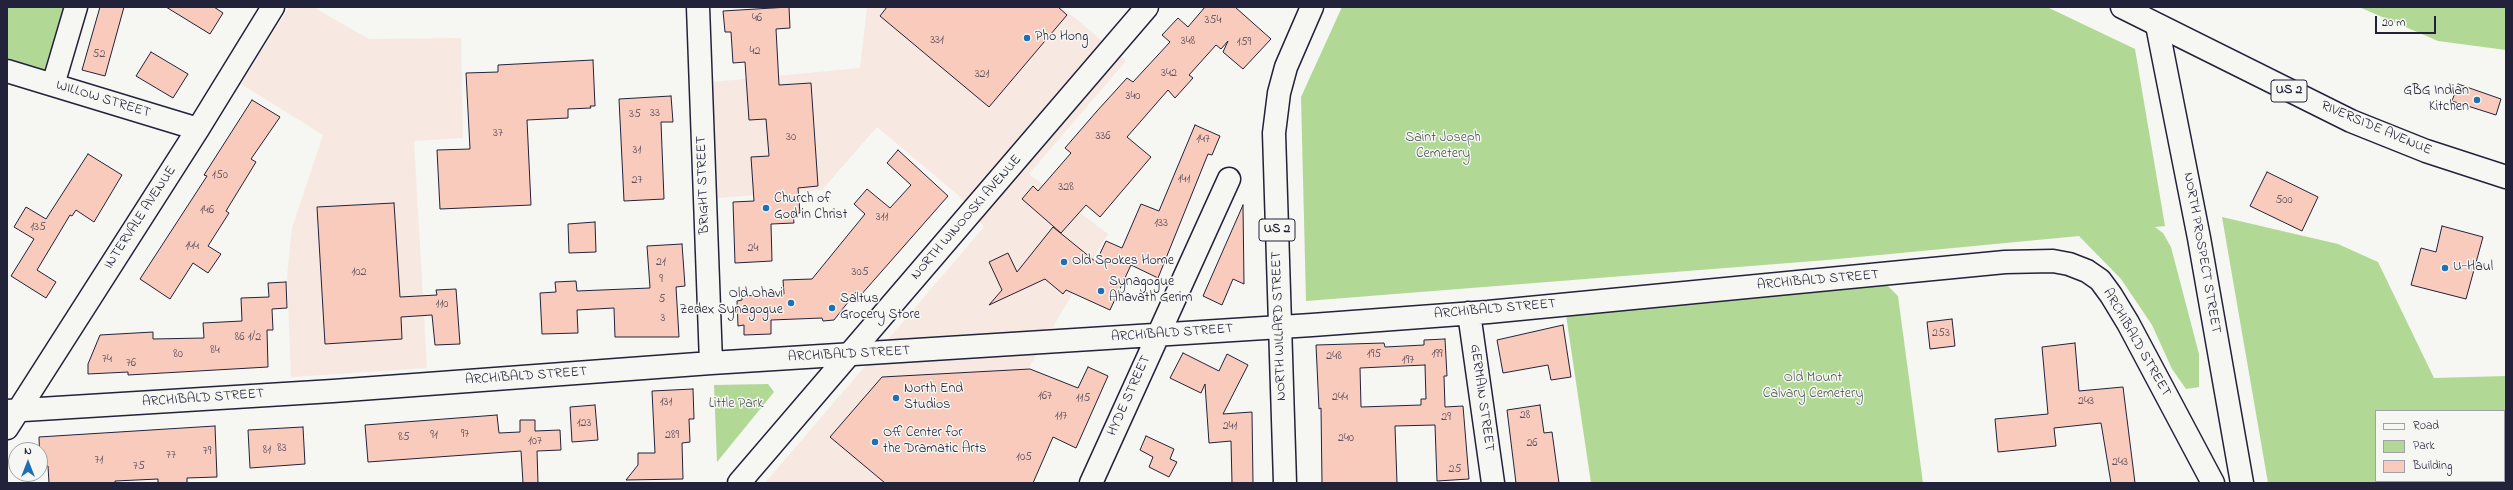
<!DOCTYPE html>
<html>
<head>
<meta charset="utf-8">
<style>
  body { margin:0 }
  #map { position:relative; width:2513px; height:490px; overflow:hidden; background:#f6f6f2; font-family:"Indie Flower",sans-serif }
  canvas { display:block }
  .frame { position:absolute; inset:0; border:8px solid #22223b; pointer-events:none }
  .legend { position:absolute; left:2375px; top:410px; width:130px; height:72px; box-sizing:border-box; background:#f6f6f2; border:1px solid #a1a1a9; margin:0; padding:5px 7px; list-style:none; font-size:12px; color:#22223b }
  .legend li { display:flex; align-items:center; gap:8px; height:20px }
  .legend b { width:20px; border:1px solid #a1a1a9 }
  .north { position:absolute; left:8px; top:442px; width:40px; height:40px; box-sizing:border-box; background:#f6f6f2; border:1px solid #a1a1a9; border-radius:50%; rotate:0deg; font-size:11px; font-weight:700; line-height:16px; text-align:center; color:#22223b }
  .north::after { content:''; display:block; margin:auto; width:14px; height:18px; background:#1f6fb2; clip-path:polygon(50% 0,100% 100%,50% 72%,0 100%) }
  .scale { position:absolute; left:2375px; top:16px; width:61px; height:18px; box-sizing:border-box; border:2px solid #22223b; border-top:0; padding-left:5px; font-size:12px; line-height:14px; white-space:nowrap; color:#22223b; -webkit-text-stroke:3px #f6f6f2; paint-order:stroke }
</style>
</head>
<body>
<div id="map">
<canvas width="2513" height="490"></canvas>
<div class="frame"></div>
<ul class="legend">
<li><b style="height:5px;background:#f6f6f2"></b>Road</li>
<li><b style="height:11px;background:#b1d995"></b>Park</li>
<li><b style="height:11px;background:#f9cbbc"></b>Building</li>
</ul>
<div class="north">N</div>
<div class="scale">20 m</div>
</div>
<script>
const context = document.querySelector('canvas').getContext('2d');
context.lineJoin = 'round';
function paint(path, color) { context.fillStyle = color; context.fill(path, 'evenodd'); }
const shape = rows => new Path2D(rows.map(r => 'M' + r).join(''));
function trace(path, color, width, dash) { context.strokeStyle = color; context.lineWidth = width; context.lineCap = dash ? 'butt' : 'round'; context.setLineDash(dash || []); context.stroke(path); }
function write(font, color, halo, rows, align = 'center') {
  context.font = font + ' "Indie Flower",sans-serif'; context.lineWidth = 3; context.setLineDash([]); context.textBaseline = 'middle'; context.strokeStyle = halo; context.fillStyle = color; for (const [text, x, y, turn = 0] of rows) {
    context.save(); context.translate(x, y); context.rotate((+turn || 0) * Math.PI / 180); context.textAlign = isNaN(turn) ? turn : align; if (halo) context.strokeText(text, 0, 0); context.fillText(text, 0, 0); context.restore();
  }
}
paint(shape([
  [289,7,313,7,369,39,461,38,463,138,414,141,427,368,291,377,287,277,292,228,323,135,241,84],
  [867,7,1062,7,1126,61,1029,174,1108,234,1028,369,1005,456,974,483,765,483,984,227,958,195,877,127,822,190,718,198,712,82,860,68]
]), '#f7e9e2');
paint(shape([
  [7,7,64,7,44,71,7,60],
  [1342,7,2047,7,2135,49,2165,226,2155,227,2163,233,2171,247,2199,354,2199,387,2186,389,2172,369,2152,325,2121,279,2079,236,1827,260,1306,301,1301,97],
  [2359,7,2506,7,2506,50,2438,41],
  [2222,217,2338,244,2378,262,2434,378,2506,376,2506,483,2268,483],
  [2376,411,2504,411,2504,481,2376,481],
  [1886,284,1898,296,1923,483,1591,483,1566,315],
  [768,384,774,392,717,462,714,385]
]), '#b1d995');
const building = shape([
  [100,7,124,7,105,76,82,70,100,7],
  [166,7,214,7,223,13,210,34,166,7],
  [789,7,790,28,776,29,779,85,811,83,818,186,798,188,800,213,793,213,794,223,771,224,772,261,735,263,733,202,754,201,751,157,769,156,766,119,749,120,745,62,733,63,731,32,725,32,723,11,789,7],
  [887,7,1058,7,1067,15,989,107,880,16,887,7],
  [1205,7,1235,7,1271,39,1243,69,1223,52,1228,41,1221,49,1216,45,1189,75,1193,78,1175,98,1168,90,1127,137,1151,157,1100,217,1086,205,1061,233,1022,199,1033,186,1038,191,1071,153,1065,148,1097,111,1127,78,1133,82,1170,42,1162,35,1178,18,1188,27,1205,7],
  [151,52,188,74,173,98,136,76,151,52],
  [593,60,595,106,590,106,591,108,568,109,568,118,527,120,531,205,440,209,437,150,470,149,466,73,498,72,498,65,593,60],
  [2458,84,2501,99,2496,115,2452,101,2458,84],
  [671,96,673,122,661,122,664,199,624,201,619,99,671,96],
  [252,100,280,117,251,159,256,162,226,211,229,213,208,246,221,254,208,273,193,263,170,299,140,279,207,176,204,175,252,100],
  [1195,125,1220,136,1212,155,1208,154,1158,278,1131,265,1110,310,1066,290,1063,294,1045,279,989,305,1002,290,989,262,1008,253,1017,272,1053,227,1096,262,1106,241,1122,248,1141,204,1159,211,1195,125],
  [898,150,948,196,860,296,856,292,834,320,823,321,822,318,771,320,771,334,744,335,744,325,738,326,737,301,742,300,742,296,784,294,783,280,812,279,865,214,854,204,867,189,890,208,911,185,887,163,898,150],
  [88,154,122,175,94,222,76,210,72,216,70,215,37,270,56,282,46,298,11,276,34,239,14,227,26,207,46,219,88,154],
  [2267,172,2318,197,2302,231,2250,206,2267,172],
  [394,203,400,297,437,295,436,290,456,289,460,344,435,345,432,315,401,317,402,339,325,344,317,207,394,203],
  [1243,205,1244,284,1233,279,1222,305,1203,296,1243,205],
  [595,222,596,252,569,253,568,224,595,222],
  [2442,226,2483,237,2466,299,2411,285,2421,248,2436,252,2442,226],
  [682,244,685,286,676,287,679,337,615,337,614,308,577,310,578,333,542,334,540,293,556,292,555,282,576,281,577,291,650,288,647,246,682,244],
  [286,282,287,308,272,309,273,330,267,330,268,367,128,375,128,372,88,374,88,364,100,335,153,332,153,339,204,338,203,323,242,321,241,298,269,297,268,283,286,282],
  [1952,319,1955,346,1930,349,1927,322,1952,319],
  [1563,325,1571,377,1551,380,1548,365,1503,373,1497,340,1563,325],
  [1445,339,1447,376,1444,376,1445,407,1463,406,1469,479,1437,481,1435,425,1395,426,1397,483,1322,483,1321,408,1319,409,1316,345,1384,343,1385,347,1424,345,1424,340,1445,339],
  [1425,365,1426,399,1421,399,1421,405,1361,407,1360,368,1425,365],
  [2075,343,2079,391,2123,387,2135,483,2111,483,2101,423,2054,428,2056,446,1998,452,1995,419,2048,414,2042,347,2075,343],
  [1183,353,1219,371,1227,354,1248,365,1223,414,1252,412,1253,483,1232,483,1231,441,1209,443,1205,384,1201,393,1170,378,1183,353],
  [1088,367,1108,376,1076,448,1053,437,1033,483,885,483,830,437,882,377,1030,369,1078,388,1088,367],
  [693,389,694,419,689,419,690,442,682,443,683,479,626,480,638,465,638,453,655,453,652,391,693,389],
  [595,405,598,440,572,442,570,407,595,405],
  [1540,405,1544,433,1552,432,1559,483,1516,483,1507,410,1540,405],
  [497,415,499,433,520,432,520,420,535,420,535,431,560,430,561,450,537,451,538,483,523,483,521,451,368,462,365,425,497,415],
  [215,426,217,477,187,478,187,483,158,483,158,479,115,481,115,483,49,483,48,466,40,466,39,437,215,426],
  [303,427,305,464,250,468,248,430,303,427],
  [1146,436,1174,449,1170,459,1177,462,1169,477,1149,467,1153,457,1140,450,1146,436]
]);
paint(building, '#f9cbbc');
trace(building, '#22223b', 1);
const street = shape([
  [698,7,711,363],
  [7,71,198,129],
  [53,85,76,7],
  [1469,313,1493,483],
  [7,411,333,391,711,363,1312,325,1488,312,2005,262,2053,261,2069,264,2087,271,2100,280,2111,295,2128,323,2213,483],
  [7,428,198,129,273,7],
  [1091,483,1229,179]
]);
const secondary = shape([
  [2157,25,2199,238,2242,483],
  [739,483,1147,7]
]);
const primary = shape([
  [2122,7,2351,121,2426,151,2506,177],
  [1285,483,1274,133,1279,93,1286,67,1312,7]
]);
trace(street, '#22223b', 25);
trace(secondary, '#22223b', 25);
trace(primary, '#22223b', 25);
trace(street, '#f6f6f2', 22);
trace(secondary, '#f6f6f2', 22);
trace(primary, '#f6f6f2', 22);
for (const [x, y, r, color] of [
  [1027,38,4,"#1f6fb2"],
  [2477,100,4,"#1f6fb2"],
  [766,208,4,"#1f6fb2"],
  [1064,262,4,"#1f6fb2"],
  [2445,268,4,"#1f6fb2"],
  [1101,291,4,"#1f6fb2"],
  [791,303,4,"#1f6fb2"],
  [832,308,4,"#1f6fb2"],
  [896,398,4,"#1f6fb2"],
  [875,442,4,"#1f6fb2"]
]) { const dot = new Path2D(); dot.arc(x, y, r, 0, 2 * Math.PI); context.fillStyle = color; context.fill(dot); trace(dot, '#f6f6f2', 1.5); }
write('12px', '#584c5b', null, [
  ["46",757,19],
  ["354",1213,21],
  ["331",937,41],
  ["348",1188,42],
  ["159",1244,43],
  ["42",755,52],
  ["52",99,55],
  ["342",1169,74],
  ["321",982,75],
  ["340",1133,97],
  ["33",655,114],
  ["35",635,115],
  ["37",498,134],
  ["336",1103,137],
  ["30",791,138],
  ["147",1203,140],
  ["31",637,151],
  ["150",220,176],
  ["141",1184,180],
  ["27",637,181],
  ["328",1066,188],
  ["500",2284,201],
  ["146",207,211],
  ["311",882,218],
  ["133",1161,224],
  ["135",38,228],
  ["144",192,247],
  ["24",753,249],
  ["21",661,263],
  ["102",359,273],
  ["305",860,273],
  ["9",661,280],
  ["5",662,300],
  ["110",442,305],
  ["3",663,319],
  ["253",1941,334],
  ["86 1/2",248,338],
  ["84",215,351],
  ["80",178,355],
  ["195",1374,355],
  ["199",1437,355],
  ["248",1334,357],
  ["74",107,360],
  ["197",1408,361],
  ["76",131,364],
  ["167",1045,397],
  ["244",1340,398],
  ["115",1083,399],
  ["243",2086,402],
  ["131",666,403],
  ["28",1525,416],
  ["117",1061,417],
  ["29",1446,418],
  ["123",584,424],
  ["241",1230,427],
  ["97",465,435],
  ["91",434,436],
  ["289",672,436],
  ["85",404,438],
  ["240",1346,439],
  ["107",535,442],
  ["26",1532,444],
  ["83",282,449],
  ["81",267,451],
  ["79",207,452],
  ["77",171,456],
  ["105",1024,458],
  ["71",99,461],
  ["243",2120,463],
  ["75",139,467],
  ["25",1455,470]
]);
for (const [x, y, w] of [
  [2289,91,36],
  [1277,230,36]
]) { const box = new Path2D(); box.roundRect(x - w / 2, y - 11, w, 22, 3); context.fillStyle = '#f6f6f2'; context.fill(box); trace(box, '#22223b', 1); }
write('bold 13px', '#22223b', null, [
  ["US 2",2289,91],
  ["US 2",1277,230]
]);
write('14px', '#22223b', '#f6f6f2', [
  ["Pho Hong",1035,38],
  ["GBG Indian",2469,92,"right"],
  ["Kitchen",2469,108,"right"],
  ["Church of",774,200],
  ["God in Christ",774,216],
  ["Old Spokes Home",1072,262],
  ["U-Haul",2453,268],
  ["Synagogue",1109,283],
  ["Ahavath Gerim",1109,299],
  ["Old Ohavi",783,295,"right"],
  ["Zedex Synagogue",783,311,"right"],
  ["Saltus",840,300],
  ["Grocery Store",840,316],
  ["North End",904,390],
  ["Studios",904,406],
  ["Off Center for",883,434],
  ["the Dramatic Arts",883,450]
], 'left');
write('14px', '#22223b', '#f6f6f2', [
  ["WILLOW STREET",103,100,17],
  ["RIVERSIDE AVENUE",2376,129,23],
  ["BRIGHT STREET",704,185,-92],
  ["INTERVALE AVENUE",141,218,-57],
  ["NORTH WINOOSKI AVENUE",967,218,-49],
  ["NORTH PROSPECT STREET",2201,253,80],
  ["ARCHIBALD STREET",1818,281,-5],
  ["ARCHIBALD STREET",1495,310,-5],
  ["NORTH WILLARD STREET",1280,326,-92],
  ["ARCHIBALD STREET",1172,334,-4],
  ["ARCHIBALD STREET",2136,343,60],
  ["ARCHIBALD STREET",849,355,-3],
  ["ARCHIBALD STREET",526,377,-4],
  ["HYDE STREET",1130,396,-66],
  ["GERMAIN STREET",1481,398,82],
  ["ARCHIBALD STREET",203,399,-4]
]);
write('14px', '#4d5956', '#f6f6f2', [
  ["Saint Joseph",1443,139],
  ["Cemetery",1443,155],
  ["Old Mount",1813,379],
  ["Calvary Cemetery",1813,395],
  ["Little Park",736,405]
]);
</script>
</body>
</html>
